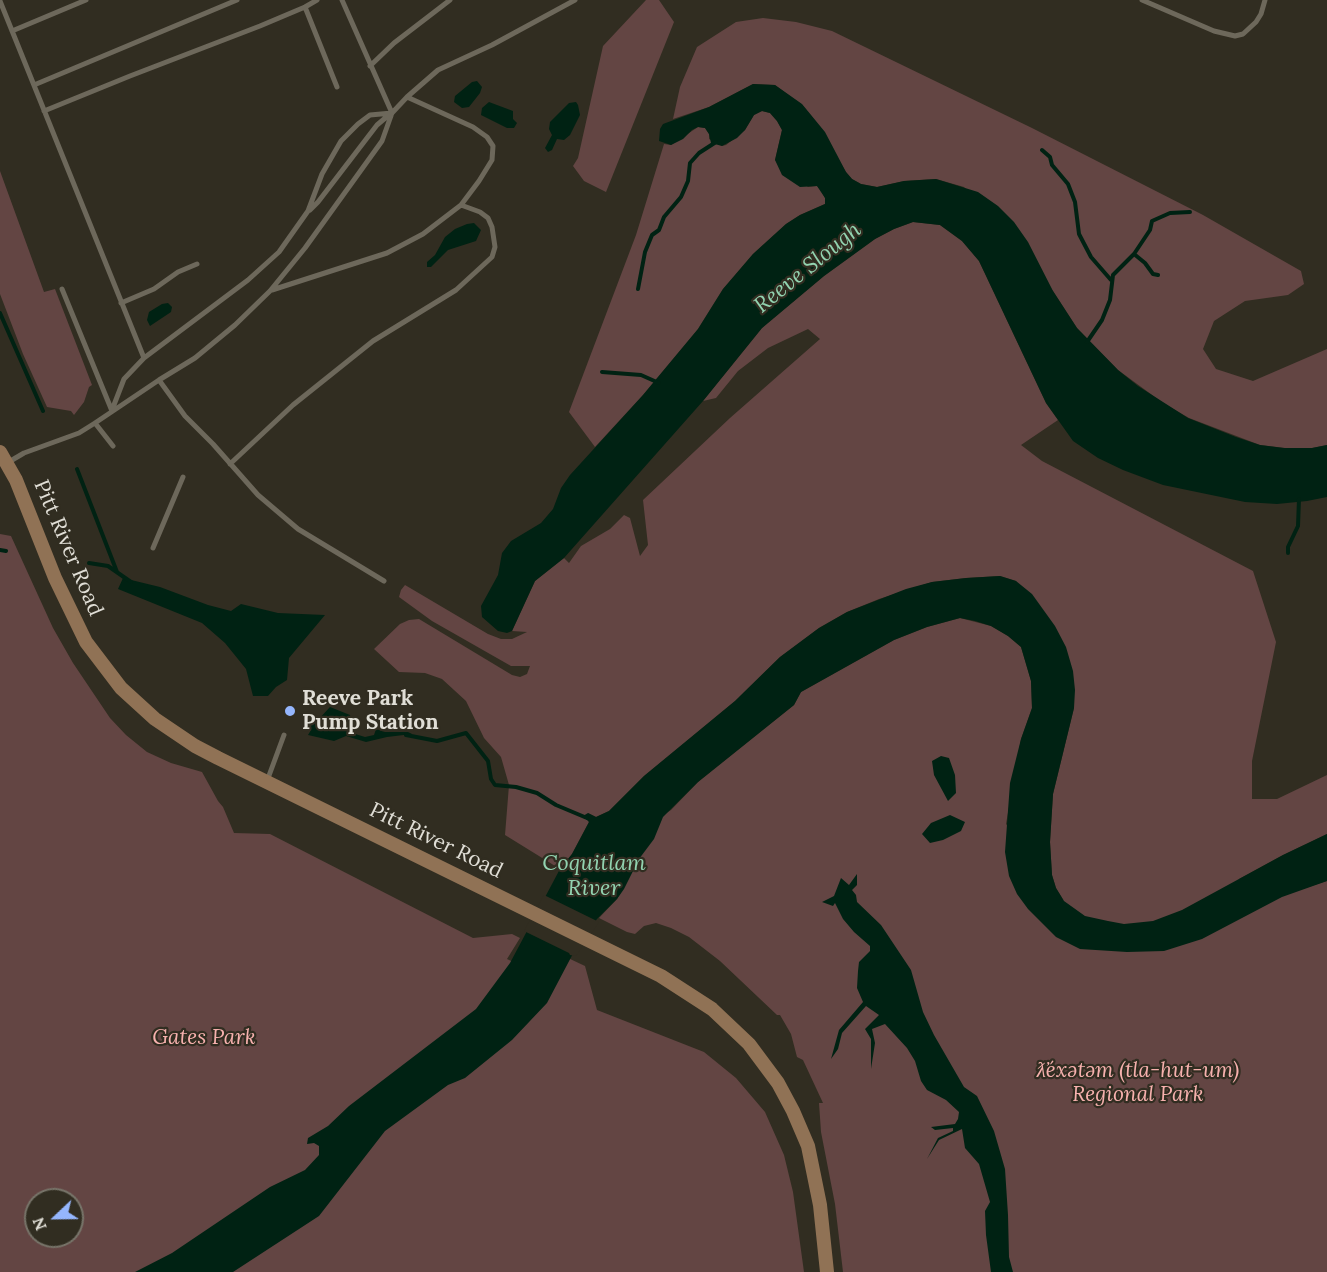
<!DOCTYPE html>
<html>
<head>
<meta charset="utf-8">
<style>
  body { margin:0 }
  #map { position:relative; width:1327px; height:1272px; overflow:hidden; background:#312d21; font-family:Lora,serif }
  canvas { display:block }
  .north { position:absolute; left:24px; top:1188px; width:60px; height:60px; box-sizing:border-box; background:#312d21; border:2px solid #777469; border-radius:50%; rotate:248deg; font-size:16px; font-weight:700; line-height:24px; text-align:center; color:#e0ded6 }
  .north::after { content:''; display:block; margin:auto; width:21px; height:27px; background:#95b6fd; clip-path:polygon(50% 0,100% 100%,50% 72%,0 100%) }
</style>
</head>
<body>
<div id="map">
<canvas width="1327" height="1272"></canvas>
<div class="north">N</div>
</div>
<script>
const context = document.querySelector('canvas').getContext('2d');
context.lineJoin = 'round';
function paint(path, color) { context.fillStyle = color; context.fill(path, 'evenodd'); }
const shape = rows => new Path2D(rows.map(r => 'M' + r).join(''));
function trace(path, color, width, dash) { context.strokeStyle = color; context.lineWidth = width; context.lineCap = dash ? 'butt' : 'round'; context.setLineDash(dash || []); context.stroke(path); }
function write(font, color, halo, rows, align = 'center') {
  context.font = font + ' Lora,serif'; context.lineWidth = 4.5; context.setLineDash([]); context.textBaseline = 'middle'; context.strokeStyle = halo; context.fillStyle = color; for (const [text, x, y, turn = 0] of rows) {
    context.save(); context.translate(x, y); context.rotate((+turn || 0) * Math.PI / 180); context.textAlign = isNaN(turn) ? turn : align; if (halo) context.strokeText(text, 0, 0); context.fillText(text, 0, 0); context.restore();
  }
}
paint(shape([
  [646,0,659,0,674,22,606,192,584,181,573,166,578,158,603,46],
  [763,18,796,22,832,31,1032,128,1203,215,1301,271,1304,284,1288,295,1245,301,1214,321,1203,349,1216,369,1253,381,1327,349,1327,445,1312,448,1285,448,1260,445,1189,418,1163,403,1118,370,1077,328,1053,291,964,187,936,179,904,181,877,187,861,184,852,179,846,172,813,118,802,105,775,85,753,84,709,107,673,119,680,87,697,47,736,22],
  [762,111,770,113,777,121,782,130,775,160,808,187,817,186,821,190,825,198,825,204,800,215,786,224,753,254,723,289,698,329,643,395,595,447,569,412,636,235,664,144,671,145,698,127,705,128,709,134,709,139,722,146,726,145,745,130,754,115],
  [0,171,44,292,55,289,92,385,89,387,84,402,74,415,71,411,47,407,23,354,0,294],
  [913,222,940,225,962,241,979,261,1046,403,1058,420,1021,445,1042,461,1253,571,1276,642,1252,761,1252,799,1277,799,1327,775,1327,834,1283,855,1239,879,1299,890,1327,881,1327,1272,843,1272,835,1204,821,1132,819,1103,823,1103,803,1060,797,1057,791,1034,780,1015,777,1015,720,961,689,937,671,928,656,923,644,926,635,934,627,932,599,918,617,899,626,883,587,864,671,810,698,782,794,705,801,692,894,640,927,627,960,618,991,626,1008,636,1021,647,1031,681,1032,708,1021,739,1006,824,1064,901,1056,888,1052,875,1050,842,1053,794,1074,708,1016,581,1000,576,966,578,932,582,879,599,847,612,819,628,780,657,735,701,644,776,609,811,596,817,588,813,589,822,572,854,560,869,505,835,509,785,501,757,484,738,466,701,442,679,425,673,399,672,374,649,400,624,409,620,419,619,512,675,520,677,527,674,530,666,511,666,432,621,399,597,401,590,405,585,488,634,501,639,512,639,527,632,512,631,535,581,564,558,569,563,581,546,610,529,624,515,630,518,640,556,648,545,643,500,730,418,820,339,808,329,768,348,738,371,716,398,703,401,762,328,824,276,875,239,894,229],
  [0,534,11,536,53,628,73,663,110,718,126,735,147,752,171,763,202,772,218,801,223,807,234,833,270,834,473,938,512,934,520,938,507,959,549,979,568,958,585,966,597,1010,704,1052,736,1078,765,1112,784,1155,793,1192,804,1272,0,1272],
  [36,1200,72,1200,72,1236,36,1236]
]), '#634543');
paint(shape([
  [477,81,482,87,480,93,469,107,462,108,454,102,455,96,472,82],
  [753,84,775,85,802,104,825,132,846,172,852,179,861,184,877,187,904,181,936,179,978,192,998,206,1014,222,1028,242,1053,291,1077,328,1118,370,1138,386,1188,418,1236,437,1260,445,1284,448,1312,448,1327,445,1327,497,1307,501,1277,504,1245,502,1163,485,1123,470,1098,458,1073,441,1046,403,979,261,962,241,940,225,913,222,894,229,875,239,824,276,762,328,703,401,564,558,535,581,512,631,507,633,498,631,482,617,481,606,498,575,502,553,511,541,541,523,553,509,561,488,570,475,643,395,698,329,723,289,753,254,786,224,800,215,825,204,825,198,817,186,800,187,782,175,775,160,782,130,777,121,770,113,762,111,754,115,745,130,737,138,722,146,711,143,709,134,705,128,698,127,692,130,683,139,671,145,659,141,660,129,663,124,709,107],
  [489,102,513,111,513,119,517,123,514,128,507,128,481,115,482,108],
  [576,102,578,105,580,115,570,135,564,140,557,139,552,150,548,152,545,148,552,135,549,129,550,122,569,103],
  [474,223,481,230,476,241,448,250,431,267,427,267,427,262,435,255,445,237,455,229,467,224],
  [168,303,172,307,171,312,150,326,147,320,149,312,162,304],
  [1000,576,1016,581,1032,594,1055,626,1066,647,1073,671,1075,690,1074,708,1053,794,1050,842,1052,875,1056,888,1064,901,1085,916,1108,921,1124,924,1153,921,1182,910,1283,855,1327,834,1327,881,1282,897,1202,939,1164,951,1127,952,1080,949,1056,937,1028,909,1017,894,1009,876,1005,852,1010,783,1021,739,1032,708,1031,681,1021,647,1008,636,991,626,975,621,960,618,927,627,894,640,801,692,794,705,698,782,663,817,654,839,639,859,624,889,617,899,597,919,577,946,547,1003,512,1040,465,1078,448,1085,385,1131,319,1216,233,1272,135,1272,172,1253,270,1187,305,1170,319,1155,319,1146,314,1143,307,1144,308,1138,328,1126,349,1106,476,1009,510,963,560,869,572,854,589,822,583,816,588,813,596,817,609,811,644,776,735,701,780,657,819,628,847,612,906,589,932,582,966,578],
  [123,578,160,587,208,605,231,611,241,604,278,613,325,615,289,658,287,680,276,687,268,696,253,696,246,669,225,643,202,623,118,589],
  [330,707,350,715,354,729,352,733,365,737,374,735,376,729,385,732,408,732,412,734,387,737,366,742,346,736,334,741,308,735,311,730,303,724,309,716,317,721],
  [941,756,949,758,955,775,956,793,948,801,934,775,932,761],
  [950,815,965,822,961,831,943,840,930,843,922,834,931,823],
  [857,874,857,885,852,890,856,895,857,902,881,925,911,970,923,1012,934,1035,964,1087,977,1096,994,1131,1005,1169,1008,1215,1009,1257,1013,1272,991,1272,986,1235,985,1211,990,1202,979,1164,965,1148,962,1129,939,1140,927,1159,938,1138,953,1131,953,1128,935,1130,931,1127,955,1124,958,1119,959,1112,946,1100,927,1090,921,1081,915,1061,907,1048,885,1024,872,1029,875,1043,871,1069,871,1039,865,1029,879,1015,866,1006,842,1033,838,1049,831,1059,839,1030,863,1002,857,988,858,971,859,962,870,951,870,946,854,932,843,919,835,903,833,906,822,902,834,896,841,878,849,885]
]), '#002213');
paint(shape([
  [544,895,599,922,576,956,570,955,569,953,524,931]
]), '#312d21');
trace(shape([
  [1042,150,1050,157,1052,165,1068,184,1075,202,1079,234,1091,257,1111,280],
  [1134,254,1145,263,1153,274,1158,275],
  [638,289,645,252,652,235,659,230,664,217,681,197,688,181,690,163,699,153,716,142],
  [0,313,43,411],
  [1087,342,1102,320,1110,300,1113,275,1134,254,1150,230,1152,221,1170,213,1190,212],
  [602,372,641,375,659,383],
  [77,469,117,572],
  [0,550,6,551],
  [1288,553,1288,547,1298,526,1299,499],
  [89,563,108,566,131,582],
  [406,735,437,741,466,733,488,761,491,779,495,785,516,787,537,793,556,805,587,818]
]), '#002213', 4);
trace(shape([
  [342,0,392,113],
  [1142,0,1214,31,1235,36,1243,34,1256,22,1261,14,1265,0],
  [0,1,144,358],
  [305,7,337,87],
  [12,31,86,0],
  [370,66,394,43,450,0],
  [34,85,237,0],
  [44,111,130,76,260,26,305,7,317,0],
  [310,210,318,202,377,125,390,114],
  [62,289,112,411],
  [272,290,387,253,423,234,461,205,479,181,492,160,493,146,487,137,473,127,407,97],
  [121,303,154,289,178,272,197,264],
  [159,380,185,416,213,444,258,495,298,529,384,581],
  [112,410,124,379,144,358,248,280,279,252,308,211,322,174,341,141,358,124,370,115,392,113],
  [95,423,113,446],
  [7,463,24,453,79,433,95,423,159,380,195,358,235,325,270,291,305,248,382,141,392,113,407,97,438,70,492,45,575,0],
  [230,464,293,405,373,341,456,290,492,257,495,247,492,227,488,218,480,212,461,205],
  [153,548,183,477],
  [267,781,284,735]
]), '#6d685b', 5);
trace(shape([
  [0,452,16,480,55,578,86,642,121,688,155,719,195,746,218,758,661,976,712,1009,749,1044,778,1083,793,1111,808,1146,820,1205,827,1272]
]), '#907255', 14);
for (const [x, y, r, color] of [
  [290,711,6,"#95b6fd"]
]) { const dot = new Path2D(); dot.arc(x, y, r, 0, 2 * Math.PI); context.fillStyle = color; context.fill(dot); trace(dot, '#312d21', 2); }
write('21px', '#e0ded6', '#312d21', [
  ["Pitt River Road",68,548,67],
  ["Pitt River Road",436,841,26]
]);
write('bold 21px', '#e0ded6', '#312d21', [
  ["Reeve Park",302,699],
  ["Pump Station",302,723]
], 'left');
write('italic 21px', '#f7b1ae', '#312d21', [
  ["Gates Park",204,1038],
  ["ƛ̓éxətəm (tla-hut-um)",1138,1071],
  ["Regional Park",1138,1095]
]);
write('italic 22px', '#92d3b0', '#312d21', [
  ["Reeve Slough",808,268,-39],
  ["Coquitlam",594,864],
  ["River",594,889]
]);
</script>
</body>
</html>
